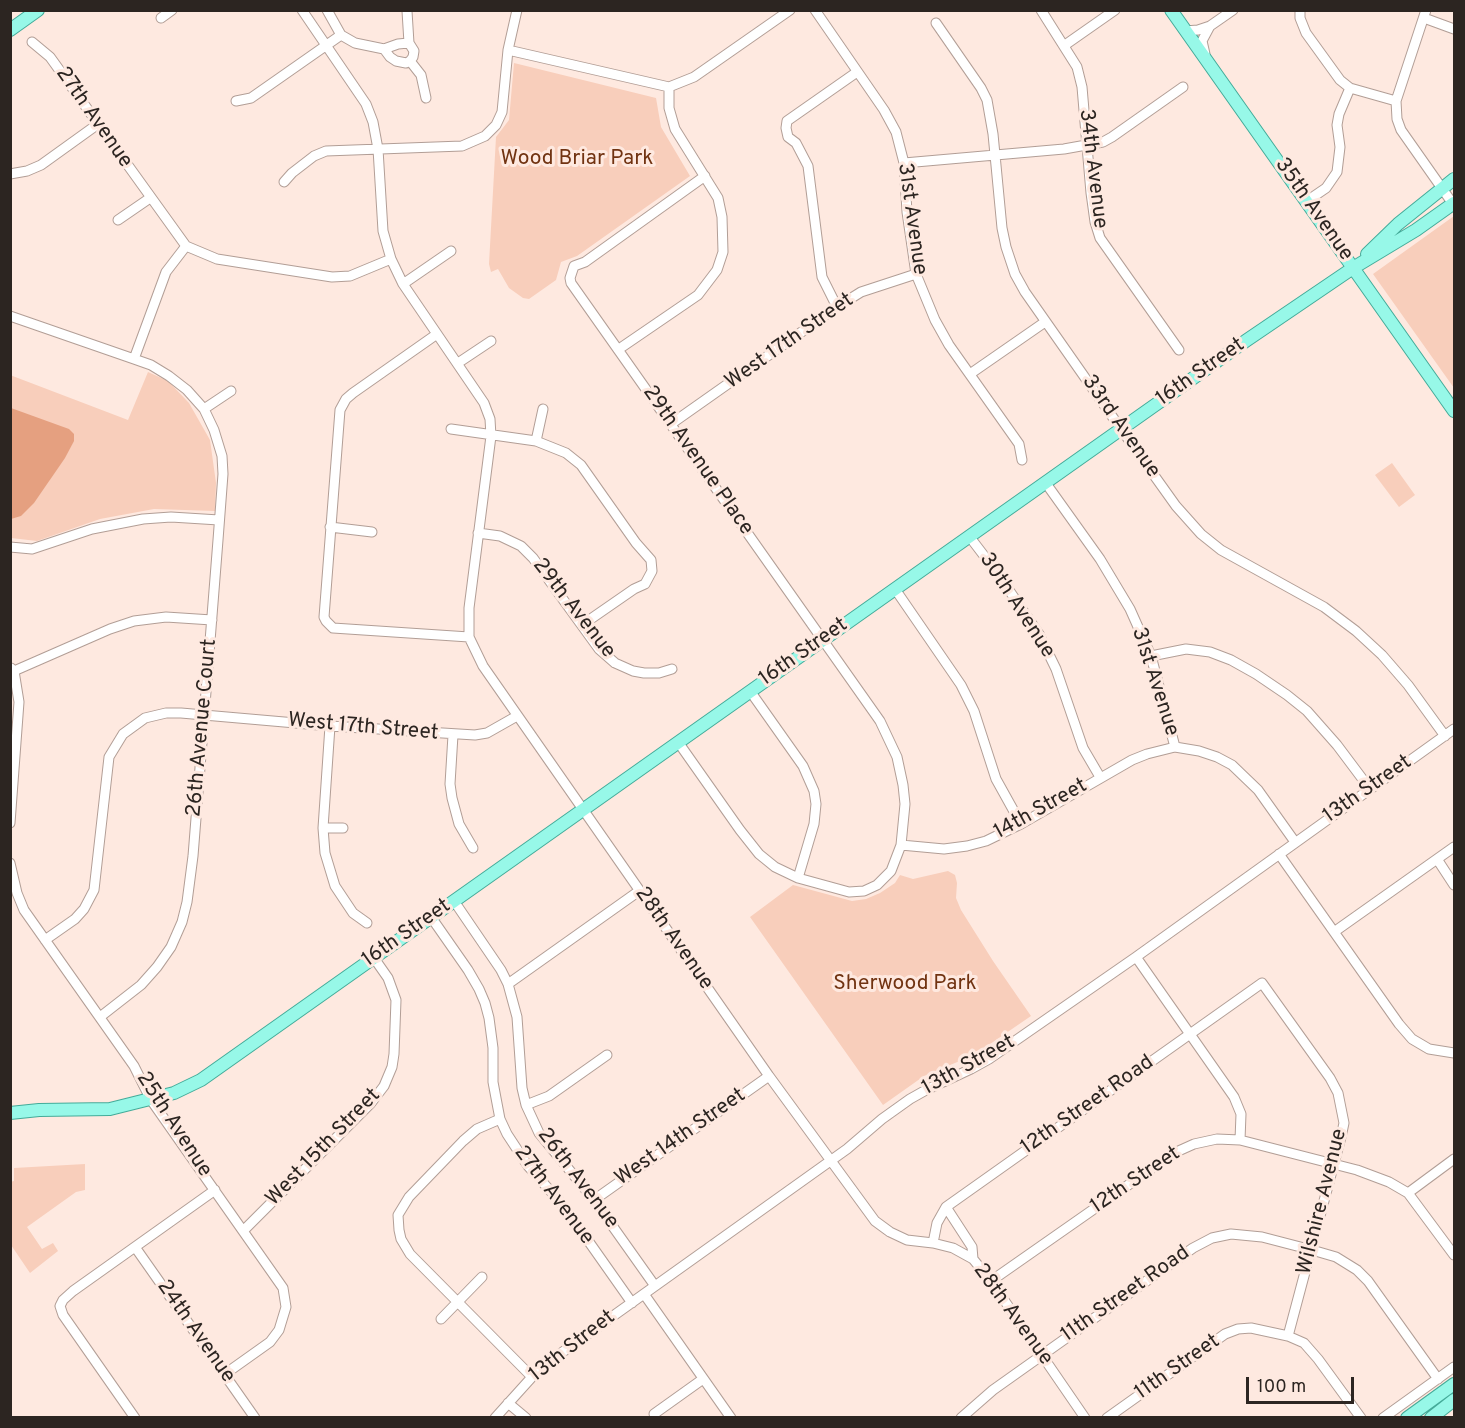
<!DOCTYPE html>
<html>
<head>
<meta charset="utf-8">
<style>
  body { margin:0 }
  #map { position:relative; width:1465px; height:1428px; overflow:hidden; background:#fee9e0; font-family:Overpass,sans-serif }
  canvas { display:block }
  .frame { position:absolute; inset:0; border:12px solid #2c2521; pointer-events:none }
  .scale { position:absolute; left:1246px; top:1377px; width:108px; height:27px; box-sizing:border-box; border:3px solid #2c2521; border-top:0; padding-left:8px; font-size:18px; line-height:21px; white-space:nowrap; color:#2c2521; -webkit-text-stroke:4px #fee9e0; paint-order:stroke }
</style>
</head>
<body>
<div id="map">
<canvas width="1465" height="1428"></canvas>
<div class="frame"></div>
<div class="scale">100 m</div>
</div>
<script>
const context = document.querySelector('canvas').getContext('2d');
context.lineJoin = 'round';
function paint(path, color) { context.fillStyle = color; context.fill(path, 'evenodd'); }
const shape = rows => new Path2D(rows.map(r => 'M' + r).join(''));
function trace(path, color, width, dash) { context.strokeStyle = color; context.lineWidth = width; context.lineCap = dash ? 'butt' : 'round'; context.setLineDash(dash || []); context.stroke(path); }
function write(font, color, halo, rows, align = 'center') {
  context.font = font + ' Overpass,sans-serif'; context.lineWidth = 6; context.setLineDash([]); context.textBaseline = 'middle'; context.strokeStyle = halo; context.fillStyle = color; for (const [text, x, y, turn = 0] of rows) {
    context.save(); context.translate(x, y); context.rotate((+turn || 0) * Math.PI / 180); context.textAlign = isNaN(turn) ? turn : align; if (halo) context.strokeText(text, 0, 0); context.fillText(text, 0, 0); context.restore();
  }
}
paint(shape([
  [514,63,656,98,661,127,690,176,577,256,561,262,556,280,529,299,523,298,509,288,498,269,491,272,489,264,496,137,509,120],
  [1454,216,1454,388,1373,274],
  [148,372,168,381,189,403,210,440,216,483,215,511,154,509,100,519,37,541,11,538,10,375,128,420],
  [1392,463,1415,495,1399,507,1375,475],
  [948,871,955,875,957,883,956,898,961,910,993,961,1031,1016,974,1055,924,1076,883,1105,750,917,793,885,852,901,866,899,880,893,895,883,900,875,913,879],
  [85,1164,85,1190,76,1192,27,1227,42,1249,53,1243,58,1251,30,1273,11,1245,10,1182,14,1181,14,1168]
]), '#f8cebb');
paint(shape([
  [11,408,69,429,74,434,74,441,65,458,34,503,21,516,11,519]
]), '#e5a080');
const minor = shape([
  [302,10,366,104,373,122,378,149,383,231,391,259,403,284,484,403,490,419,491,436,469,608,469,637,483,666,769,1076,875,1221,890,1232,907,1240,933,1243,953,1248,973,1259,991,1281,1085,1418],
  [327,10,341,35,355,43,384,49,390,57,396,61,406,63,410,61],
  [815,10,884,110,896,132,904,163,907,212,916,274,935,320,949,345,1019,444,1022,460],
  [1041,10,1077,67,1082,87,1091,193,1095,222,1100,238,1179,350],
  [1300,10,1300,18,1306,33,1340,80,1350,88,1396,101],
  [1426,10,1396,101,1397,119,1401,130,1453,204],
  [407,11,409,43,414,51,413,57,410,61],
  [161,18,172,10],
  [1424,18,1454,29],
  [936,23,981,88,987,100,993,134,1002,228,1006,247,1015,274,1025,292,1121,429,1176,506,1201,534,1221,550,1324,607,1356,631,1382,655,1408,685,1445,736],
  [1185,31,1198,30,1210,26,1233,10],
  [32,42,50,57,186,246,217,259,332,277,350,276,391,259],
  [1065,45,1115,10],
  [384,49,398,44,409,43],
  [508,50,669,87,694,77,790,10],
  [1205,54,1202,41,1210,26],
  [410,61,421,75,426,98],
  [236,101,251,98,341,35],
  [904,163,1064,149,1103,142,1112,137,1183,87],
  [10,174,27,171,41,165,98,124],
  [284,182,292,173,314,156,326,151,462,146,485,136,496,125,502,112,508,50,517,10],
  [1307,201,1326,188,1337,172,1340,147,1337,125,1339,114,1350,88],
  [118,220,150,198],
  [403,284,451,251],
  [837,307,822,277,808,166,796,143,788,137,786,128,787,121,857,72],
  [10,316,134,359,151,365,169,376,187,390,204,409,214,430,222,456,223,474,218,540,193,856,187,902,182,922,171,947,157,967,141,985,100,1017],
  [437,334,353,393,346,399,340,410,324,617,326,621,333,628,469,637],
  [619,349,698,295,717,270,723,252,722,217,718,198,675,129,669,108,669,87],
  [134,359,166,272,186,246],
  [458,363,491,341],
  [970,374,1045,322],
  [204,409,231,391],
  [671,424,837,307,861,292,916,274],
  [451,429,536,441,566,453,581,465,636,543,651,560,652,571,645,584,634,589,582,625],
  [536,441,543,409],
  [1045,482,1100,559,1130,609,1151,656,1175,747],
  [330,527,372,532],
  [478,533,500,536,521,546,533,558,599,649,615,663,633,671,644,673,659,673,672,669],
  [969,536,998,574,1039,634,1056,669,1083,748,1100,777],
  [10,547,32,549,92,529,143,519,171,517,219,520],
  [895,589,961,685,974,711,996,779,1021,824],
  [1151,656,1186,649,1210,652,1231,660,1256,674,1287,695,1307,711,1337,745,1370,789],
  [14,671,110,629,134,621,166,617,212,620],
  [750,691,803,766,814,791,816,804,814,824,798,878],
  [330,726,323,828,325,853,335,886,353,913,367,923],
  [453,735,450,784,452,798,459,824,473,848],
  [678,742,740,830,759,854,775,867,798,878,849,892,864,891,877,885,891,871,901,845,905,804,903,785,897,757,880,721,571,283,570,278,574,266,585,262,705,176],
  [10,823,19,702,14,671,11,668],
  [323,828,343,828],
  [901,845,944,849,967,846,986,841,1021,824,1132,760,1147,754,1175,747,1199,751,1217,757,1232,765,1258,790,1295,842],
  [1279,854,1399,1024,1412,1039,1429,1049,1454,1053],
  [1437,859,1454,885],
  [10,863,17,893,24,910,134,1066,151,1100,283,1288,286,1307,279,1330,270,1342,225,1374],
  [454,901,501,970,508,984,517,1017,522,1088,526,1105,539,1133,594,1200,655,1286],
  [431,917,468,970,479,989,485,1003,489,1018,493,1048,493,1082,496,1098,500,1119,507,1134,528,1166,563,1205,632,1303],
  [1334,932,1454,847],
  [45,940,75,919,84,909,94,890,109,757,123,734,145,718,166,713,181,713,330,726,475,735,487,733,517,716],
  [1136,957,1234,1097,1241,1114,1240,1140],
  [508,984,639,891],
  [526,1105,549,1096,607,1055],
  [500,1119,477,1129,463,1141,409,1197,398,1215,399,1230,401,1239,410,1254,532,1377],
  [1408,1193,1454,1159],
  [594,1200,769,1076],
  [946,1207,972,1247,973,1259],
  [244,1230,371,1103,384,1086,392,1067,394,1054,396,1000,388,978,374,958],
  [933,1243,937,1223,946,1207,1262,983,1330,1078,1338,1093,1344,1123,1341,1137,1288,1336],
  [135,1247,255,1418],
  [991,1281,1174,1153,1194,1144,1217,1139,1240,1140,1357,1170,1389,1182,1408,1193,1454,1255],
  [644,1294,731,1418],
  [441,1319,482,1277],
  [508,1403,526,1418],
  [654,1414,703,1379],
  [135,1418,63,1315,60,1306,63,1300,73,1291,215,1190],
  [495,1418,532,1377,557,1356,847,1149,882,1119,910,1099,926,1090,971,1069,989,1059,1136,957,1454,729],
  [961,1418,993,1390,1193,1248,1212,1238,1231,1234,1262,1237,1312,1250,1336,1257,1357,1270,1368,1281,1438,1379],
  [1107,1418,1225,1334,1238,1329,1251,1328,1288,1336,1304,1343,1318,1359,1361,1418],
  [1383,1418,1454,1367]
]);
const major = shape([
  [1171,10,1454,411],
  [10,30,38,10],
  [1367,254,1398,224,1454,179],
  [10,1113,39,1110,110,1109,174,1093,201,1080,1247,340,1353,268,1416,230,1454,203],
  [1407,1418,1454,1384],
  [1431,1418,1454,1400]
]);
trace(minor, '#b29e96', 11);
trace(major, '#44ab99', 14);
trace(minor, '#fff', 9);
trace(major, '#97f8e8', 12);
write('21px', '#2c2521', '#fee9e0', [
  ["27th Avenue",93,118,55],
  ["34th Avenue",1092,169,83],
  ["35th Avenue",1313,210,55],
  ["31st Avenue",911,219,82],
  ["West 17th Street",790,342,-35],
  ["16th Street",1201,373,-35],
  ["33rd Avenue",1120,427,55],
  ["29th Avenue Place",697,461,55],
  ["30th Avenue",1016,606,57],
  ["29th Avenue",573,609,52],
  ["16th Street",804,653,-35],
  ["31st Avenue",1154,682,72],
  ["26th Avenue Court",203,728,-85],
  ["West 17th Street",363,728,5],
  ["13th Street",1368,790,-35],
  ["14th Street",1041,810,-29],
  ["16th Street",407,934,-35],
  ["28th Avenue",673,939,55],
  ["13th Street",969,1066,-29],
  ["12th Street Road",1088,1106,-35],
  ["25th Avenue",173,1125,57],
  ["West 14th Street",681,1138,-35],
  ["West 15th Street",324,1148,-46],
  ["26th Avenue",577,1179,53],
  ["12th Street",1136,1181,-34],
  ["27th Avenue",553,1196,53],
  ["Wilshire Avenue",1323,1202,-76],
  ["11th Street Road",1126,1295,-35],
  ["28th Avenue",1012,1315,54],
  ["24th Avenue",195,1332,55],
  ["13th Street",573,1347,-38],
  ["11th Street",1178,1368,-35]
]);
write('21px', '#713311', '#fee9e0', [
  ["Wood Briar Park",577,160],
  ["Sherwood Park",905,985]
]);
</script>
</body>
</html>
